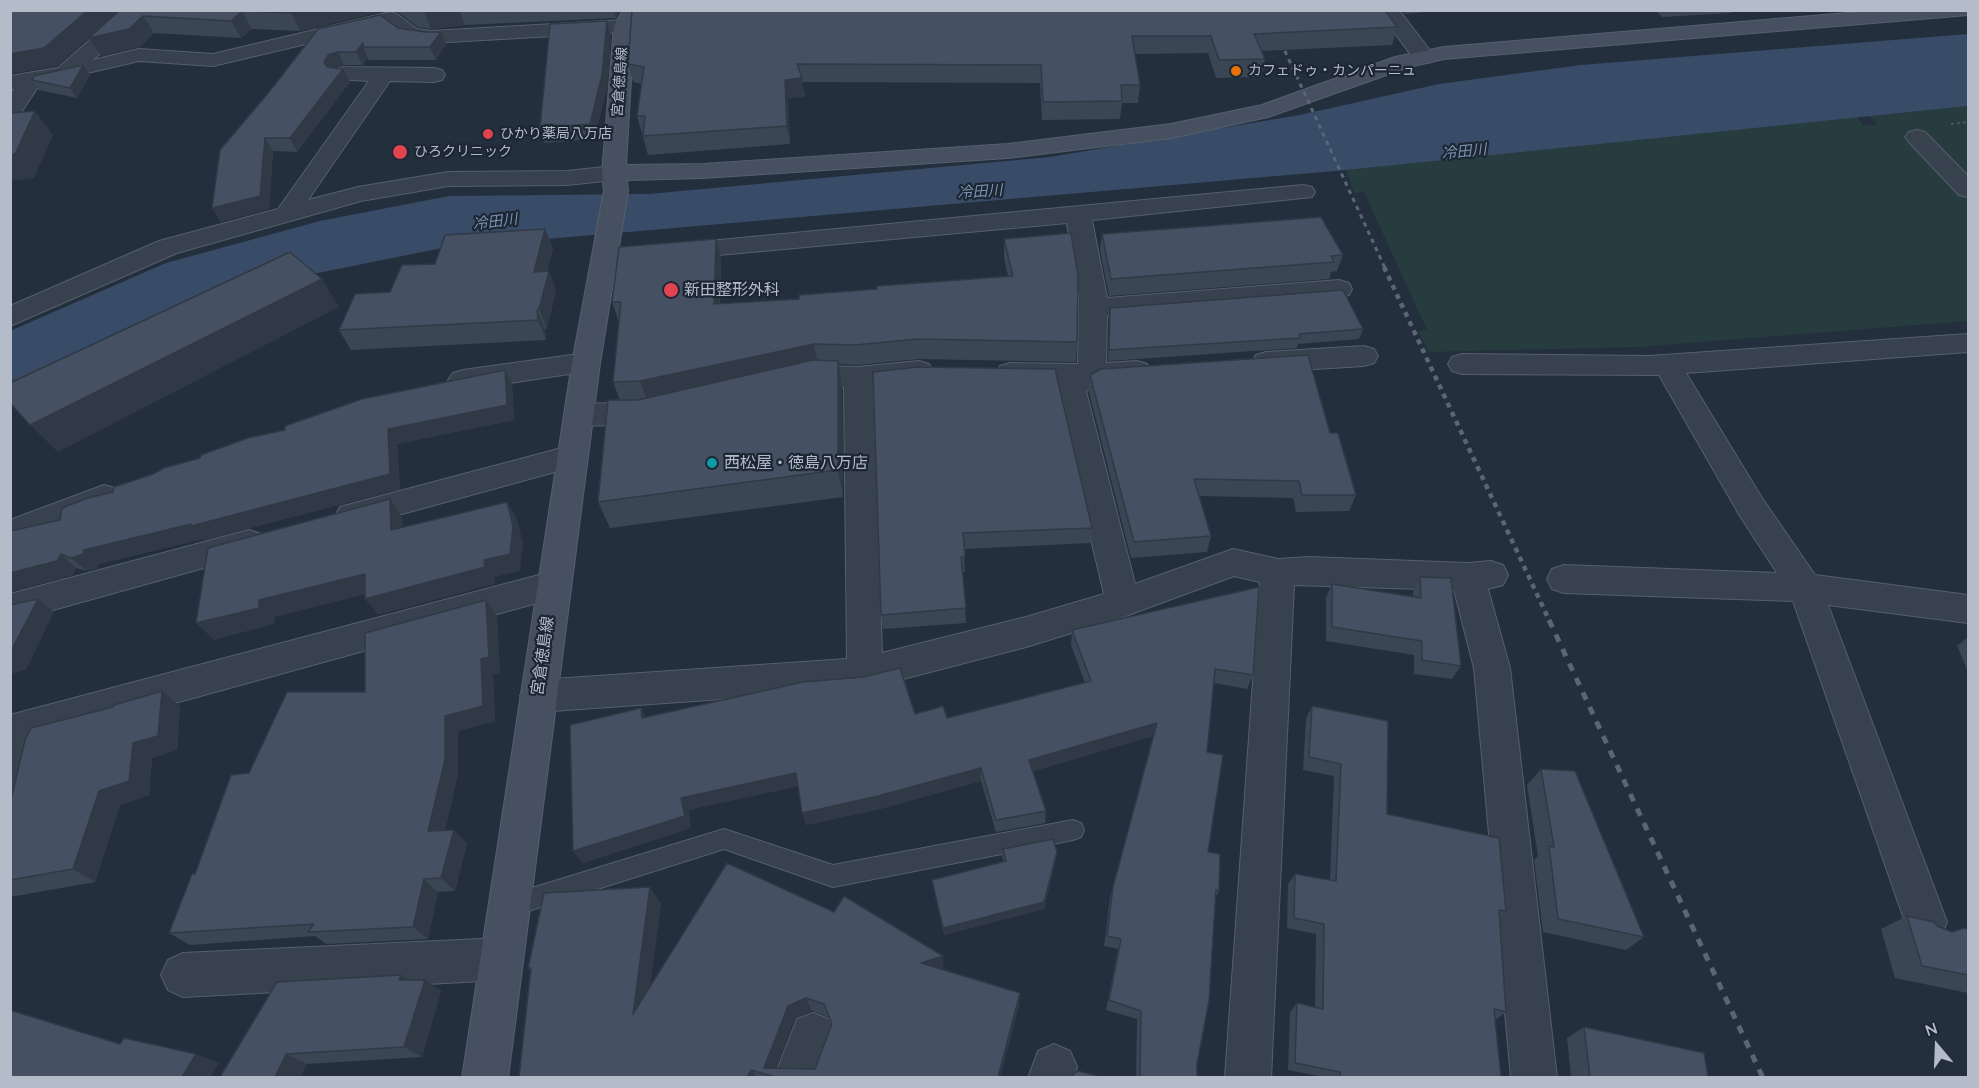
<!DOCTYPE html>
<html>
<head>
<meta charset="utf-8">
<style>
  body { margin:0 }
  #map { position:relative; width:1979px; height:1088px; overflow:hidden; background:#242f3e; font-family:Quicksand,sans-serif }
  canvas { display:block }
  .frame { position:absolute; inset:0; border:12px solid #b4bcc9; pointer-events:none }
  .north { position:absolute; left:1907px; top:1016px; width:60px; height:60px; -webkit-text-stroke:4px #1d2633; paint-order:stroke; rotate:341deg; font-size:16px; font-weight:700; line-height:24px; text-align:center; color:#b4bcc9 }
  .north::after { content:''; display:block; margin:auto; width:21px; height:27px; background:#b4bcc9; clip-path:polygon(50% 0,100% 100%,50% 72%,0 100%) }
</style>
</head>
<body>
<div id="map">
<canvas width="1979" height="1088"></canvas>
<div class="frame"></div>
<div class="north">N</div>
</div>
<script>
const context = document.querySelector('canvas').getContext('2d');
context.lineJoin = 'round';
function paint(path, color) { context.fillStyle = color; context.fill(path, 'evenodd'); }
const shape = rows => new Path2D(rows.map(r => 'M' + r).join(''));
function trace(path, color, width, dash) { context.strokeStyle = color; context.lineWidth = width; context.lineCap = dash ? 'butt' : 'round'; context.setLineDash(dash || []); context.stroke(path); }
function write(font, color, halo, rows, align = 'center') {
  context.font = font + ' Quicksand,"Noto Sans JP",sans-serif'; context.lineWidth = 4.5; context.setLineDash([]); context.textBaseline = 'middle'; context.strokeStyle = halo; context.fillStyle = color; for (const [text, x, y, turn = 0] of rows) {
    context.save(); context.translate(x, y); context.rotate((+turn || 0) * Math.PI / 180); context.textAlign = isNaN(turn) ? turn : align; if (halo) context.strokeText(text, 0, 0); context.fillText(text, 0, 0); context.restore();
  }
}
paint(shape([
  [1968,106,1968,321,1637,347,1429,352,1418,331,1427,330,1364,192,1354,193,1346,170,1855,114,1863,126,1878,125,1869,116]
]), '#263c3f');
paint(shape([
  [1968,34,1968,106,1346,170,442,248,243,288,11,396,10,331,166,263,320,221,449,196,649,194,1050,157,1300,115,1439,84,1581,65]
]), '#394c67');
const lane = shape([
  [1073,820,1081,823,1084,830,1081,837,1073,840,833,887,724,849,509,917,501,914,498,906,501,898,509,895,724,829,833,865,1073,820]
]);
const street = shape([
  [124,10,147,10,93,60,139,49,213,54,390,12,397,14,417,29,431,31,624,20,631,22,634,26,631,30,624,32,431,43,404,39,386,25,213,66,139,61,40,84,18,117,10,119,10,95,14,89,10,89,10,76,58,68,124,10],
  [1378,10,1399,10,1435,57,1432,62,1424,63,1416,62,1378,10],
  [344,67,434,68,442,70,445,75,442,80,434,82,390,81,308,200,358,187,448,172,567,171,614,166,623,168,626,173,623,178,614,180,567,185,448,186,361,201,177,253,10,326,10,306,159,241,278,209,369,81,336,79,333,74,336,69,344,67],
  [1917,130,1925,132,1968,176,1968,197,1959,195,1909,142,1905,137,1909,132,1917,130],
  [1303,185,1312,187,1315,192,1312,197,1092,220,1107,298,1339,280,1349,283,1352,289,1349,295,1339,298,1107,316,1106,363,1137,361,1147,364,1151,371,1147,378,1098,384,1086,391,1135,584,1233,549,1278,559,1309,557,1468,563,1491,561,1503,565,1508,575,1503,585,1488,589,1510,668,1557,1078,1511,1078,1474,668,1454,590,1294,585,1271,1078,1225,1078,1260,582,1234,576,1123,617,1026,647,865,689,538,712,525,707,520,696,525,685,538,680,847,659,844,387,818,386,795,392,785,389,780,382,785,375,818,366,858,367,919,361,929,364,933,371,929,378,919,381,873,386,882,653,1026,617,1104,594,1055,387,1057,384,1010,383,1000,380,996,373,1000,366,1010,363,1078,364,1079,296,1067,223,675,259,666,257,662,251,666,245,1303,185],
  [1968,334,1968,352,1686,373,1762,498,1815,575,1968,595,1968,623,1828,605,1947,922,1941,937,1926,943,1911,937,1905,922,1793,601,1564,593,1552,589,1547,579,1552,569,1564,565,1777,573,1740,516,1659,375,1462,374,1452,371,1448,364,1452,357,1462,354,1649,356,1968,334],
  [1364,346,1374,349,1378,356,1374,363,1364,366,1266,372,1256,369,1252,362,1256,355,1266,352,1364,346],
  [586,353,596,356,600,363,596,370,463,390,453,387,448,380,453,373,463,370,586,353],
  [651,402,662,405,666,413,662,421,651,424,579,426,568,423,564,415,568,407,579,404,651,402],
  [573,445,584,448,588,456,584,464,351,528,340,525,335,516,340,507,351,504,573,445],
  [104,485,115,488,120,497,115,506,10,547,10,520,104,485],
  [249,530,261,534,265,543,261,552,10,622,10,594,249,530],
  [554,571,566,575,571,585,566,595,52,737,24,798,10,803,10,715,554,571],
  [502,938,517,944,523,959,517,974,502,980,183,997,168,990,161,975,168,960,183,953,502,938],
  [813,1013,829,1019,835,1035,820,1078,774,1078,797,1019,813,1013],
  [1054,1044,1070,1051,1077,1067,1074,1078,1028,1078,1038,1051,1054,1044]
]);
const secondary = shape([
  [623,10,643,10,634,26,626,165,703,164,1008,144,1171,124,1262,105,1395,57,1444,47,1883,10,1968,10,1968,15,1444,59,1409,67,1268,117,1171,138,1008,158,703,178,627,180,628,191,600,363,508,1078,462,1078,572,363,604,191,602,173,614,26,623,10]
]);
trace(lane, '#565f6c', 2);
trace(street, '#565f6c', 2);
trace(secondary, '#565f6c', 2);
trace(shape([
  [1951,124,1968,122]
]), '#44595c', 2, [3, 3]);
paint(lane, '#38414e');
paint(street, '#38414e');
paint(secondary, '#465061');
trace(shape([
  [1266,10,1385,268]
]), '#5a6575', 3, [4.5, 4.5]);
trace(shape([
  [1384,267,1550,622]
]), '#5a6575', 4.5, [5, 5]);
trace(shape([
  [1549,620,1763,1078]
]), '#5a6575', 5, [8, 8]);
paint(shape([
  [10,10,387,10,300,31,252,29,241,38,154,33,140,47,101,56,89,38,99,29,57,66],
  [392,10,621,10,616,18,465,25,431,29,418,27,398,12],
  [632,10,1397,27,1392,45,1261,51,1265,59,1261,77,1216,78,1208,53,1135,54,1140,85,1138,103,1122,103,1120,119,1042,120,1040,83,802,82,805,96,788,99,790,144,648,155,637,116,642,84,633,82,628,64],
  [1402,10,1446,10,1405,14],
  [1655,10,1738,10,1732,11,1731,13,1662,17],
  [607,21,611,35,607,89,594,139,545,143,540,128],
  [318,29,425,32,441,32,446,44,436,60,369,60,368,58,363,65,344,65,334,68,350,82,297,152,273,151,269,209,221,222,212,208,269,92],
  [90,75,77,98,39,90,32,80],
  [545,229,553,249,547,271,556,290,547,329,545,329,546,340,351,350,339,330,390,292,435,264],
  [1102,234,1343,255,1337,271,1331,272,1329,279,1109,296,1100,250],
  [1004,239,1077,342,1076,362,919,359,858,365,838,364,842,389,843,497,610,528,598,502,620,400,613,382,619,322,612,302,721,258,720,304,799,299,877,289,1008,276,1004,258],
  [1110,308,1363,329,1359,339,1298,344,1297,348,1108,361],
  [918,367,1092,528,1090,543,964,549,965,572,963,572,966,623,883,629,881,615],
  [1090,375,1330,433,1356,495,1349,511,1296,512,1293,498,1199,496,1211,536,1207,552,1131,558,1089,392],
  [512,384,514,420,397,444,400,489,204,540,202,539,99,564,98,568,87,571,76,568,73,575,10,592,10,531,60,520,113,492],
  [1420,577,1461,666,1452,679,1414,674,1414,655,1326,641,1326,598,1332,584,1413,597,1413,591],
  [486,600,497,616,500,673,493,675,495,721,458,731,458,774,445,830,467,843,455,891,438,892,428,939,326,944,315,936,190,945,169,933,195,874,249,773,365,692],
  [1072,630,1253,675,1247,689,1214,683,1207,752,1208,852,1219,891,1215,899,1197,1064,1197,1077,1136,1077,1137,1019,1106,1010,1118,949,1104,946,1110,898,1153,736,1033,771,1046,811,1045,823,996,832,981,781,880,809,806,825,798,786,688,810,691,828,583,863,573,851,641,708,645,717,915,714,947,718,1085,683,1071,645],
  [1968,637,1968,671,1957,646],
  [180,706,177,750,152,758,149,795,120,805,95,882,10,897,10,804],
  [1312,706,1387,814,1506,911,1500,917,1506,1012,1495,1020,1501,1077,1323,1077,1288,1070,1290,1012,1297,1003,1315,1007,1316,934,1287,928,1288,884,1295,874,1330,880,1334,776,1303,770,1306,719],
  [1541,769,1644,937,1626,950,1543,932,1534,860,1538,856,1527,785],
  [1003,849,1057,852,1056,859,1044,909,944,935,932,880,1004,862,1002,856],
  [661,903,650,986,944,970,943,970,1019,1006,1000,1077,519,1077,530,971,528,968],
  [812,1011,829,1017,832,1024,815,1069,776,1068,795,1018],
  [1907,916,1952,932,1968,929,1968,993,1895,978,1881,929],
  [408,980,425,980,441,991,422,1057,307,1064,220,1077],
  [1584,1027,1708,1077,1571,1077,1567,1038]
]), '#3b4654');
paint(shape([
  [88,10,120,10,57,66,10,74,10,54],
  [304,10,387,10,300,31,291,13],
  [429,10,459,10,465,25,431,29,424,11],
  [614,10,621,10,616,18],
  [242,11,252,29,241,38,231,21],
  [143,16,154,33,140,47,101,56,89,38],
  [607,21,611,35,607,89,594,139,590,124],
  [441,32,446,44,436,60,430,47],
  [363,43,363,47,368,58,363,65,356,52],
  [338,52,344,65,334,68,331,75,324,62,328,55],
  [83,65,90,75,77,98,70,88],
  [343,69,350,82,297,152,290,138],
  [802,78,805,96,788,99,790,144,787,126,785,80],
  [35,111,53,135,34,178,10,181,10,154],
  [265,138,273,151,269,209,221,222,212,208],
  [545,229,553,249,542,291,534,272],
  [716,239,721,258,719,324,714,304],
  [549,271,556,290,547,329,539,309],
  [322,279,339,307,58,452,30,425],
  [537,310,545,329,546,340,538,320],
  [814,344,818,364,647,401,640,381],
  [838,361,842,389,843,497,838,470],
  [505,370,512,384,514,420,397,444,400,489,204,540,202,539,99,564,98,568,87,571,71,558,84,550,388,429],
  [390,499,402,517,404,548,391,530],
  [507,502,517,519,523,543,520,571,495,577,495,584,378,615,365,599],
  [61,554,76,568,73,575,10,592,10,573],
  [365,574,378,591,275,617,274,624,214,640,196,623,259,600],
  [38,599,54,612,26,670,10,674,10,653],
  [486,600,497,616,500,673,493,675,495,721,458,731,458,774,442,844,428,831,445,716,481,659],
  [162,691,180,706,177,750,152,758,149,795,120,805,95,882,73,869,99,791,133,743],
  [641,708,647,722,642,718],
  [1157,723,1153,736,1028,773,1029,760],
  [981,768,981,781,880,809,806,825,802,813],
  [796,773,800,786,688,810,691,828,583,863,573,851,681,798],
  [454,830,467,843,455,891,441,878],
  [1057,852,1056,859,1044,909,944,935,943,928],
  [424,879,438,892,428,939,413,927],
  [650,887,661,903,645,1026,633,1014],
  [943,956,944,970,923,977,921,963],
  [401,975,417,987,399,980],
  [425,980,441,991,422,1057,404,1047],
  [1020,993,1019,1006,1000,1077,998,1077],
  [806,998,812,1011,795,1018,773,1077,764,1068,788,1006],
  [196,1054,219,1063,211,1077,182,1077],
  [286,1054,307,1064,301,1077,275,1077],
  [751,1070,757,1077,747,1077]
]), '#303945');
const building = shape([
  [10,10,88,10,44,48,10,54,10,10],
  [120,10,304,10,291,13,242,11,231,21,143,16,129,29,89,38,120,10],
  [632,10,1385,10,1397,27,1254,34,1265,59,1219,60,1211,36,1132,36,1140,85,1121,85,1122,101,1043,102,1041,65,797,64,802,78,785,80,787,126,643,136,645,116,637,116,644,67,628,64,632,10],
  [380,15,398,28,425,32,441,32,430,47,363,47,363,43,356,52,338,52,328,55,324,62,327,67,343,69,290,138,265,138,260,196,212,208,220,150,269,92,318,29,380,15],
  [607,21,602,75,590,124,540,128,550,24,607,21],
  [83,65,70,88,32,80,34,76,83,65],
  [35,111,15,154,10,154,10,113,35,111],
  [1321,217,1343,255,1331,256,1334,262,1111,279,1102,234,1321,217],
  [545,229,534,272,549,271,539,309,537,310,538,320,339,330,355,294,390,292,402,265,435,264,445,235,545,229],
  [1071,233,1078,276,1077,342,917,339,855,345,814,344,640,381,613,382,621,302,612,302,619,247,716,239,714,304,799,299,799,295,877,289,877,286,1013,276,1004,239,1071,233],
  [290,252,322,279,30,425,10,403,10,383,290,252],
  [1343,290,1363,329,1299,334,1300,338,1109,350,1110,308,1343,290],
  [1308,355,1330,433,1338,433,1356,495,1302,495,1299,481,1194,479,1211,536,1134,542,1090,375,1101,369,1308,355],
  [813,360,838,361,838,470,598,502,608,400,638,400,813,360],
  [918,367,1055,369,1092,528,963,533,965,556,961,557,966,608,881,615,873,372,918,367],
  [505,370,507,405,388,429,390,474,191,526,191,524,84,550,83,554,71,558,61,554,57,561,10,573,10,531,60,520,62,508,88,498,113,492,114,487,153,474,164,468,200,458,201,455,248,438,285,430,285,426,362,399,505,370],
  [390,499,391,530,507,502,513,526,510,554,484,560,485,567,365,599,365,574,259,600,259,608,196,623,208,548,390,499],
  [1420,577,1451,578,1461,666,1422,660,1422,641,1332,627,1332,584,1421,598,1420,577],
  [1259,587,1253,675,1215,669,1207,752,1223,755,1208,852,1220,854,1219,891,1216,890,1209,1001,1197,1064,1197,1077,1140,1077,1141,1011,1109,1000,1121,939,1107,936,1113,887,1157,723,1029,760,1046,811,996,820,981,768,878,796,802,813,796,773,681,798,685,816,573,851,570,725,641,708,642,718,803,682,863,677,900,668,915,714,943,706,947,718,1091,681,1072,630,1259,587],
  [38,599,10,653,10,605,38,599],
  [486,600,489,657,481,659,483,706,445,716,445,760,428,831,454,830,441,878,424,879,413,927,308,932,314,924,169,933,192,874,195,874,231,775,249,773,287,692,365,692,365,633,486,600],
  [162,691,158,736,133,743,129,781,99,791,73,869,10,880,10,804,25,740,31,728,113,707,114,705,162,691],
  [1312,706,1388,721,1387,814,1499,838,1506,911,1499,910,1506,1012,1494,1009,1501,1077,1340,1077,1340,1072,1295,1063,1297,1003,1323,1009,1324,924,1294,918,1295,874,1336,881,1341,764,1309,757,1312,706],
  [1541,769,1575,771,1644,937,1558,919,1549,846,1554,847,1541,769],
  [1053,839,1057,852,1044,902,943,928,932,880,1006,861,1003,849,1053,839],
  [727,863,834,912,844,896,943,956,921,963,1020,993,998,1077,775,1077,751,1070,747,1077,519,1077,531,968,528,968,544,893,650,887,633,1014,727,863],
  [806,998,824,1004,832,1024,815,1069,764,1068,788,1006,806,998],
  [1907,916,1934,922,1937,926,1952,932,1964,928,1968,929,1968,975,1922,966,1907,916],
  [401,975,399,980,425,980,404,1047,286,1054,275,1077,220,1077,277,982,401,975],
  [10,1010,120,1044,124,1038,196,1054,182,1077,10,1077,10,1010],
  [1584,1027,1704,1053,1708,1077,1590,1077,1584,1027],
  [1078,1071,1102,1077,1073,1077,1074,1073,1078,1071]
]);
paint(building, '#455162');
trace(building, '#303945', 1.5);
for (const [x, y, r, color] of [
  [1236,71,6,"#e8710a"],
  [488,134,6,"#e0444e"],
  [400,152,8,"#e0444e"],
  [671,290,8,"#e0444e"],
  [712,463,6,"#0f9aa8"]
]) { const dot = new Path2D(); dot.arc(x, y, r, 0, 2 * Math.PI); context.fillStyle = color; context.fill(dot); trace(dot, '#1d2633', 2); }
write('14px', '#b4bcc9', '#1d2633', [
  ["カフェドゥ・カンパーニュ",1248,71],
  ["ひかり薬局八万店",500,134],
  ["ひろクリニック",414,152]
], 'left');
write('14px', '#b4bcc9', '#1d2633', [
  ["宮倉徳島線",620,82,-86]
]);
write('italic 15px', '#7c92b1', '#1d2633', [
  ["冷田川",1464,152,-6],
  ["冷田川",980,192,-4],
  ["冷田川",495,222,-7]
]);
write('16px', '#b4bcc9', '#1d2633', [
  ["新田整形外科",684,290],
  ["西松屋・徳島八万店",724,463]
], 'left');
write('16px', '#b4bcc9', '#1d2633', [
  ["宮倉徳島線",543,656,-82]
]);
</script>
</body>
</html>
